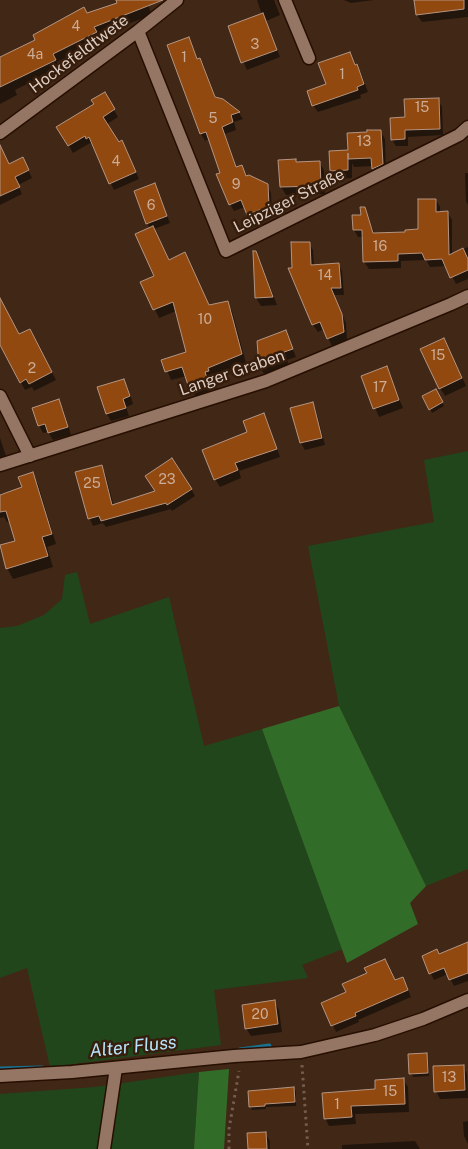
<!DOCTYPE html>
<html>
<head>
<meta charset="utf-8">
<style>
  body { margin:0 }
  canvas { display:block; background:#402716 }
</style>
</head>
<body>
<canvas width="468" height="1149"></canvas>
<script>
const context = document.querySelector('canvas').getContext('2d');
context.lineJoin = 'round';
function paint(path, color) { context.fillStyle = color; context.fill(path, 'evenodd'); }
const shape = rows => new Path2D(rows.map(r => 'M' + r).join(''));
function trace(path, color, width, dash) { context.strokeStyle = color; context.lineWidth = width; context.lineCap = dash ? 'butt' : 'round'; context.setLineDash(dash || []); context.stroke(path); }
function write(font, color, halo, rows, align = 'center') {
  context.font = font + ' "Public Sans",sans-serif'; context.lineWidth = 5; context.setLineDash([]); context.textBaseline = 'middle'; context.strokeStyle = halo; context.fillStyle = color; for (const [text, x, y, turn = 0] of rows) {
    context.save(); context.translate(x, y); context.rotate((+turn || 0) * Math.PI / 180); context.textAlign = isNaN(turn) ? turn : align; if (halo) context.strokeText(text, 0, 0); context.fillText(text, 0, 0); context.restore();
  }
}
paint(shape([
  [468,451,468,869,426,886,339,706,308,546,434,522,424,460],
  [77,572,90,624,169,597,204,746,262,729,343,949,302,965,308,978,214,990,221,1045,50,1067,27,968,0,978,0,628,17,626,44,615,62,599,65,575],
  [199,1072,194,1149,0,1149,0,1094,95,1087]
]), '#21461b');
paint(shape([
  [339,706,426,886,410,903,418,924,347,963,262,729],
  [229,1069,224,1149,194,1149,199,1072]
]), '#326c29');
paint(shape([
  [117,0,151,0,147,2,152,15,98,35,100,40,57,62,59,68,15,90,17,95,0,104,0,60,87,15,118,3],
  [257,0,274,0,280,15,266,21,280,57,247,70,229,26,262,15],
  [344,0,374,0,351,3],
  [415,0,468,0,468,17,422,22,417,15],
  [189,39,198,60,200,59,204,66,216,99,223,100,239,113,243,119,234,122,236,130,225,134,237,168,241,166,247,177,267,185,271,193,272,214,252,221,245,207,234,211,230,204,209,139,205,141,201,134,168,46],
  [349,53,361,73,368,92,360,95,361,98,318,112,313,105],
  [104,93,118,117,107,124,118,143,122,141,139,179,114,190,93,144,92,145,90,143,73,153,58,127,96,105],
  [438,100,442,107,443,135,408,137,408,146,396,146,392,140,406,118],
  [380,131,385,139,386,172,377,177,373,166,354,167,352,163,352,178,336,179,331,171,349,152],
  [280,162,296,164,319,162,324,170,325,194,286,195,281,187],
  [26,165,32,178,18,185,22,194,0,205,0,168],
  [465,173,468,173,468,205,466,201],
  [154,185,170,223,154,229,170,261,185,254,210,307,227,302,232,311,246,363,212,377,213,380,209,381,212,390,195,396,187,376,171,380,163,360,187,353,176,311,159,318,142,282,156,276,150,229,135,192],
  [436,200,440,207,440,213,448,213,452,220,452,255,468,247,468,279,456,284,447,266,430,267,426,260,401,261,401,268,369,269,364,262,363,237,358,237,354,230,353,216,362,216,364,208,375,234,407,233,419,230],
  [309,243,313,250,314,266,338,264,342,271,344,295,333,295,346,323,347,340,332,346,324,329,318,332,313,325,290,269,293,269],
  [255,252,260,260,277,305,261,306,256,298],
  [0,308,19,335,34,339,56,380,34,391,32,387,25,390,0,343],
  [285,331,296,357,287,360,289,365,264,374,260,367,259,341],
  [448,347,466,386,445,396,440,388],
  [386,368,403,408,379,417,362,377],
  [123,380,128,388,133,404,126,407,129,416,111,421,107,414],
  [436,391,444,406,432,413,424,397],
  [58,401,63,409,71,435,53,440,48,432,43,433,39,425],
  [312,403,316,410,325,445,305,450,301,443,292,408],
  [264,415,268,422,280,457,239,471,241,478,220,487,215,479],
  [0,438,6,456,0,458],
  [101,466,105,473,114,506,191,489,195,496,172,511,171,509,106,527,103,523,93,526,90,519,76,473],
  [32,474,38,484,56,544,47,547,53,567,13,579,7,568,0,547,17,542,10,521,7,522,4,517,0,518,0,494,23,488],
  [468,944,468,981,454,986,448,974,434,980,423,957,439,956],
  [395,981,406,985,411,997,358,1020,359,1022,336,1032,323,1003],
  [274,1002,279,1010,282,1032,251,1036,246,1028],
  [426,1054,428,1058,429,1076,413,1077,411,1073],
  [463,1066,467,1074,468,1098,440,1099,436,1091],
  [403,1079,408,1087,409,1112,355,1114,356,1124,329,1126,325,1118,377,1090],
  [293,1088,296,1091,296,1106,266,1107,266,1109,252,1110,250,1106],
  [468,1121,468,1144,464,1136,463,1122],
  [265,1133,270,1141,270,1149,249,1149],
  [415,1141,420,1149,342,1149,342,1145]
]), '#0007');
trace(shape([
  [240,1050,269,1046],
  [0,1069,42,1068]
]), '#1a7192', 5);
const building = shape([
  [116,0,163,0,94,27,97,32,53,54,56,60,0,87,0,57,35,40,33,35,84,7,87,13,117,3,116,0],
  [414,0,464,0,464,9,416,15,414,0],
  [263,13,277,50,241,63,228,26,263,13],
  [189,37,197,59,200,58,215,97,223,99,240,112,231,115,233,122,222,127,236,167,242,165,246,176,249,175,268,184,269,206,247,215,241,200,229,205,216,174,220,173,206,132,200,134,167,45,189,37],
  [350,52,355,65,357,64,364,84,357,87,358,90,312,106,307,91,326,84,318,63,350,52],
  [105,92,115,109,103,117,119,142,122,140,136,172,109,184,89,137,86,139,85,136,68,146,56,127,94,104,91,100,105,92],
  [439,98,440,129,405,130,405,139,391,140,390,118,405,117,404,99,439,98],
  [367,130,381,130,383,164,372,169,371,158,348,159,348,153,348,170,330,171,329,151,348,150,347,133,367,132,367,130],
  [0,145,9,164,23,157,29,170,15,177,20,187,0,196,0,145],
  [296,159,296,162,320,161,321,186,280,187,278,160,296,159],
  [155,183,167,216,146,224,134,191,155,183],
  [418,199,436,199,436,212,448,211,449,255,463,248,468,259,468,270,450,278,442,259,425,260,422,253,398,254,398,261,363,262,362,230,353,230,352,215,361,215,360,207,365,207,373,233,405,232,405,230,418,229,418,199],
  [153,226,169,260,185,252,209,305,228,301,242,354,208,368,209,371,205,372,208,381,189,388,182,367,165,372,161,360,186,352,173,302,153,310,140,282,154,276,135,234,153,226],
  [291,242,310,242,311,265,339,263,341,288,331,288,342,314,344,332,327,339,320,322,312,325,288,268,292,268,291,242],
  [253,251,256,251,273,297,255,298,253,251],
  [0,298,19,334,30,329,52,372,29,384,26,379,20,383,0,345,0,298],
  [286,330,293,349,284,352,285,357,259,367,257,341,286,330],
  [444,338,462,378,439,389,420,349,444,338],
  [387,366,399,400,373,409,361,376,387,366],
  [124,379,130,396,123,399,126,408,106,414,97,387,124,379],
  [436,389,443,402,429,410,422,396,436,389],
  [59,399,68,427,48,433,45,424,38,426,32,408,59,399],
  [313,402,322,438,300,443,290,408,313,402],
  [264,413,277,449,235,463,238,470,214,480,202,450,247,432,243,421,264,413],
  [172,458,192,489,167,505,166,503,101,521,99,516,88,519,75,472,102,465,112,505,155,491,145,476,172,458],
  [33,472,52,534,42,537,48,556,6,569,0,545,15,541,6,511,0,512,0,495,22,487,18,477,33,472],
  [468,942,468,973,449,980,444,968,429,974,422,956,437,949,439,954,468,942],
  [385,959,395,980,403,977,408,990,355,1013,356,1016,331,1026,321,1003,346,992,342,984,367,973,364,968,385,959],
  [275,1000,278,1024,245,1029,242,1005,275,1000],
  [427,1053,428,1073,409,1074,408,1054,427,1053],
  [464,1065,465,1090,434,1092,433,1066,464,1065],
  [404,1078,405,1104,351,1106,352,1117,324,1119,322,1093,375,1089,375,1080,404,1078],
  [294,1087,295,1102,265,1104,265,1106,249,1107,248,1091,294,1087],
  [266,1132,267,1149,248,1149,247,1133,266,1132]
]);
paint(building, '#91490f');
trace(building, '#b49481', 1);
const minor = shape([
  [285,0,309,58],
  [138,31,226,251,459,135,468,127],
  [0,133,138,31,177,0],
  [0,396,30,456],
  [0,465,266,381,451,304,468,296],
  [0,1076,72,1072,234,1056,301,1052,375,1035,423,1019,468,1000],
  [104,1149,116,1068]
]);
trace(minor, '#260f01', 15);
trace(shape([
  [302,1065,308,1149],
  [229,1149,229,1129,239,1071]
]), '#735d4e', 3, [2.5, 4]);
trace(minor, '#957664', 12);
write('14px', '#cbac96', null, [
  ["4",76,27],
  ["3",255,45],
  ["4a",35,55],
  ["1",184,58],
  ["1",342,75],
  ["15",422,108],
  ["5",213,119],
  ["13",364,142],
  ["4",116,162],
  ["9",236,185],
  ["6",151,206],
  ["16",380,247],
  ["14",325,276],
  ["10",205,320],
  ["15",438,356],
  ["2",32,369],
  ["17",380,388],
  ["23",167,480],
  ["25",92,484],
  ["20",260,1015],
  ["13",449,1078],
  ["15",390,1092],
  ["1",337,1105]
]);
write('16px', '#decdc3', '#361d0c', [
  ["Hockefeldtwete",79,54,-37],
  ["Leipziger Straße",289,201,-27],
  ["Langer Graben",232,373,-19]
]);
write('italic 18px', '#b5e4fb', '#361d0c', [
  ["Alter Fluss",133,1047,-6]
]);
</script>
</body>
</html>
